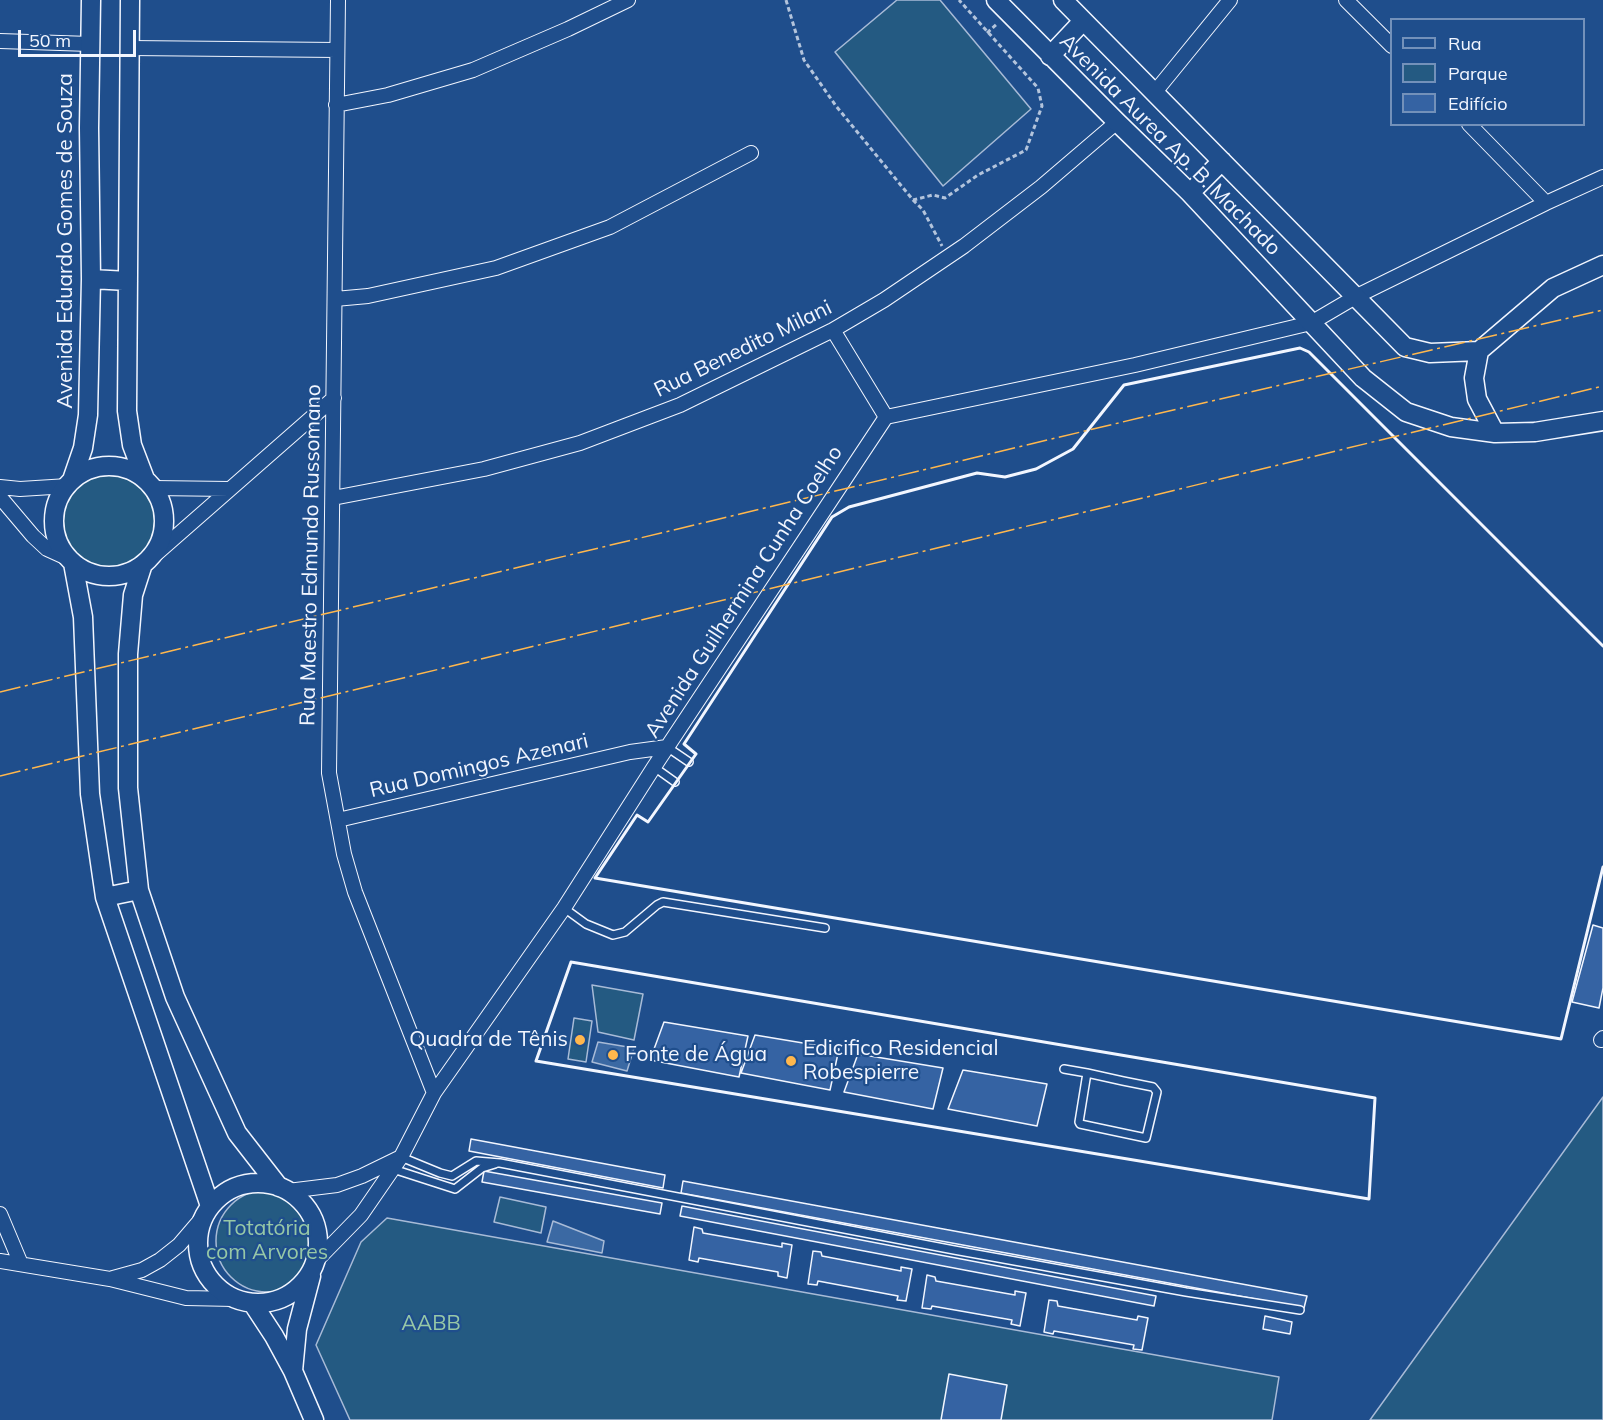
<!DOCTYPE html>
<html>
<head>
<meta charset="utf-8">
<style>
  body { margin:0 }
  #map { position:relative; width:1603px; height:1420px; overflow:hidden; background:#1f4e8c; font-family:Mulish,sans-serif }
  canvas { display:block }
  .legend { position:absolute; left:1390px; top:18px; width:195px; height:108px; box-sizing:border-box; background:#1f4e8c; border:2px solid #7391ba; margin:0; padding:8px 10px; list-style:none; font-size:18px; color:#f2f6ff }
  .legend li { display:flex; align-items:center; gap:12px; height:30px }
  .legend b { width:30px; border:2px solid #7391ba }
  .scale { position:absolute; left:18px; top:30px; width:118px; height:27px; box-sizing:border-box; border:3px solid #f2f6ff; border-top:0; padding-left:8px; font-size:18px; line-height:21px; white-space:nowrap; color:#f2f6ff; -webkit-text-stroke:4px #1f4e8c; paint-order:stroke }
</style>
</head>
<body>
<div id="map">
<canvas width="1603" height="1420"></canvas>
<ul class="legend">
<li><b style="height:8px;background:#1f4e8c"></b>Rua</li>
<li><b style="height:16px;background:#245a82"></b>Parque</li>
<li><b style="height:16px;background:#3563a3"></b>Edifício</li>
</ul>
<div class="scale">50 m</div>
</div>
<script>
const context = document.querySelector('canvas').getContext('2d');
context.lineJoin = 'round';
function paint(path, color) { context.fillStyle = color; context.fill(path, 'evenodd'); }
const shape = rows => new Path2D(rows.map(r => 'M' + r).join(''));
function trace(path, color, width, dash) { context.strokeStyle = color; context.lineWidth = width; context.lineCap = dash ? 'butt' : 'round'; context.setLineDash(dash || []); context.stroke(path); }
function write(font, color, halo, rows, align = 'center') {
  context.font = font + ' Mulish,sans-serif'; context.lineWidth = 4.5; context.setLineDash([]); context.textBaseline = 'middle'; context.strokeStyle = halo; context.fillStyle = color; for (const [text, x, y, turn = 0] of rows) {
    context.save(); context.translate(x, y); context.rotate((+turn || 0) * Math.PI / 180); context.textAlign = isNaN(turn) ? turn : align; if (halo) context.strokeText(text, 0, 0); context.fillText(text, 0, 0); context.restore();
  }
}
const green = shape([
  [897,0,940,0,1031,109,943,186,835,52,897,0],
  '61 522a47 47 0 1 1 94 0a47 47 0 1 1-94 0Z',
  [592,985,643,994,634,1040,598,1032,592,985],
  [574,1018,592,1021,586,1062,568,1059,574,1018],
  [1603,1097,1603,1420,1370,1420,1603,1097],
  '216 1241a51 51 0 1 1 102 0a51 51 0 1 1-102 0Z',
  [500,1197,546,1207,541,1233,494,1222,500,1197],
  [387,1218,1279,1377,1272,1420,350,1420,316,1345,361,1242,387,1218]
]);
paint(green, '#245a82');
trace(green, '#a8bbd7', 1.5);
const water = shape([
  [598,1042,634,1048,627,1071,592,1062,598,1042],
  [553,1221,604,1241,602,1253,547,1242,553,1221]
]);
paint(water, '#3b69a3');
trace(water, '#a8bbd7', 1.5);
const building = shape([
  [1593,925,1603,928,1603,988,1599,1008,1572,1002,1593,925],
  [664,1022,748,1036,739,1077,650,1060,664,1022],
  [755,1035,839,1049,830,1090,741,1073,755,1035],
  [858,1054,943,1068,933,1109,844,1092,858,1054],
  [963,1070,1047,1084,1037,1126,948,1109,963,1070],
  [471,1139,665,1175,663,1188,469,1151,471,1139],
  [484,1171,662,1203,660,1214,482,1182,484,1171],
  [683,1181,1307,1296,1304,1308,681,1193,683,1181],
  [682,1206,1156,1296,1154,1306,680,1216,682,1206],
  [694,1227,702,1229,703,1233,782,1247,782,1243,792,1245,787,1278,778,1276,778,1272,699,1258,698,1262,689,1260,694,1227],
  [813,1251,821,1252,822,1256,901,1271,901,1267,912,1269,906,1301,897,1300,898,1296,818,1281,817,1285,808,1284,813,1251],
  [927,1275,935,1277,936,1281,1015,1295,1015,1291,1026,1293,1020,1326,1011,1324,1012,1320,932,1306,931,1309,922,1308,927,1275],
  [1049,1300,1057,1301,1058,1306,1137,1320,1138,1316,1148,1318,1142,1350,1133,1349,1134,1345,1054,1331,1053,1334,1044,1332,1049,1300],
  [1265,1316,1292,1322,1290,1334,1263,1329,1265,1316],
  [949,1374,1007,1385,1001,1420,941,1420,949,1374]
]);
paint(building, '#3563a3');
trace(building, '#f2f6ff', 1.5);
const service = shape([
  [667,747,689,762],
  [654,767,675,782],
  [564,908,586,924,613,935,625,932,657,905,663,902,825,928],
  [1064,1069,1087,1073,1123,1081,1153,1087,1157,1092,1146,1138,1080,1124,1079,1122,1087,1073],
  [401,1157,440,1173,452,1176,476,1161,500,1163,954,1250,1186,1292,1300,1310],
  [393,1169,455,1189,482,1168,495,1164]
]);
const minor = shape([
  [338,0,329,773,344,854,355,892,434,1093],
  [1346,0,1392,46],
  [0,41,90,44],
  [130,48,337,50],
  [1155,92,1230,0],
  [336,105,388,95,473,70,568,29,628,0],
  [1469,124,1546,203],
  [335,299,368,296,496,268,610,227,751,153],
  [833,330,886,417],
  [0,487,20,489,68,486],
  [154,488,229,489],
  [0,497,33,536,47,549,69,559],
  [333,498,484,469,580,443,680,405,833,330,884,300,964,246,1041,187,1117,122],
  [148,561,334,398],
  [338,820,630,752,667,747],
  [1601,1040,1603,1038],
  [288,1191,337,1185,362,1176,399,1158],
  [0,1214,21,1264],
  [0,1261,110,1279,186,1298,234,1299],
  [316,1261,361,1215,401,1157,434,1093,564,908,654,767,886,417,1135,365,1311,323,1357,296,1546,203,1603,177],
  [113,1278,142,1270,160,1260,179,1245,203,1217]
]);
const tertiary = shape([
  [130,0,127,411,132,445,145,479],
  [996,0,1117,122,1190,193,1363,378,1406,412,1451,427,1495,433,1535,432,1603,421],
  [1063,0,1405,347,1430,353,1479,351,1553,288,1603,265],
  [1050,56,1083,21],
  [1190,193,1222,161],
  [91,279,128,281],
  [1479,351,1474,378,1477,399,1495,433],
  '54 521a55 55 0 1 1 110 0a55 55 0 1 1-110 0Z',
  [72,480,83,448,88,415,91,279,89,128,91,0],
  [73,563,83,617,90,794,105,897,210,1206],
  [142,567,133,595,128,654,128,788,139,890,175,997,237,1133,279,1187],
  [105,897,139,890],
  '198 1243a60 60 0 1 1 120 0a60 60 0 1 1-120 0Z',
  [253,1304,274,1336,293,1371,314,1420],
  [293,1371,297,1329,311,1276]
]);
trace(service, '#f2f6ff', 10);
trace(minor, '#f2f6ff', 16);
trace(tertiary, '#f2f6ff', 21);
trace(shape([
  [786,0,804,60,836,106,913,200,933,195,945,198,978,175,1026,150,1042,106,1038,88,959,0],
  [987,33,997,24],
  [913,200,923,210,942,246]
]), '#b3c4dc', 3, [4.5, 3]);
trace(service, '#1f4e8c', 7);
trace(minor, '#1f4e8c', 14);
trace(tertiary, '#1f4e8c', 18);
trace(shape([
  [1603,646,1309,352,1300,348,1124,385,1073,449,1036,469,1005,477,977,473,849,507,832,517,684,744,696,754,648,822,637,815,595,878,1561,1039,1603,867],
  [571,962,1375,1098,1369,1199,536,1061,571,962]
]), '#f2f6ff', 3);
trace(shape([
  [0,692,1139,418,1603,310],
  [0,776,1603,386]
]), '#ffb74d', 1.5, [21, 4.5, 3, 4.5]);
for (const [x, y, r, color] of [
  [580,1040,6,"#ffb74d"],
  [613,1055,6,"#ffb74d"],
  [791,1061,6,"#ffb74d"]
]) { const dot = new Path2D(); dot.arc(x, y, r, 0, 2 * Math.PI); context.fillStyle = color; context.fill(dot); trace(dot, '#1f4e8c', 2); }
write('21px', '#f2f6ff', '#1f4e8c', [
  ["Avenida Aurea Ap. B. Machado",1170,145,45],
  ["Avenida Eduardo Gomes de Souza",66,241,-90],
  ["Rua Benedito Milani",743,349,-26],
  ["Rua Maestro Edmundo Russomano",311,555,-89],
  ["Avenida Guilhermina Cunha Coelho",744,592,-57],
  ["Rua Domingos Azenari",479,766,-13]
]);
write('21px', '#f2f6ff', '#1f4e8c', [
  ["Quadra de Tênis",568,1040,"right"],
  ["Edicifico Residencial",803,1049],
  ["Robespierre",803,1073],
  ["Fonte de Água",625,1055]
], 'left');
write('21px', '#97c8a6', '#1f4e8c', [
  ["Totatória",267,1229],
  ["com Arvores",267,1253],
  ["AABB",431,1324]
]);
</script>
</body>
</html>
